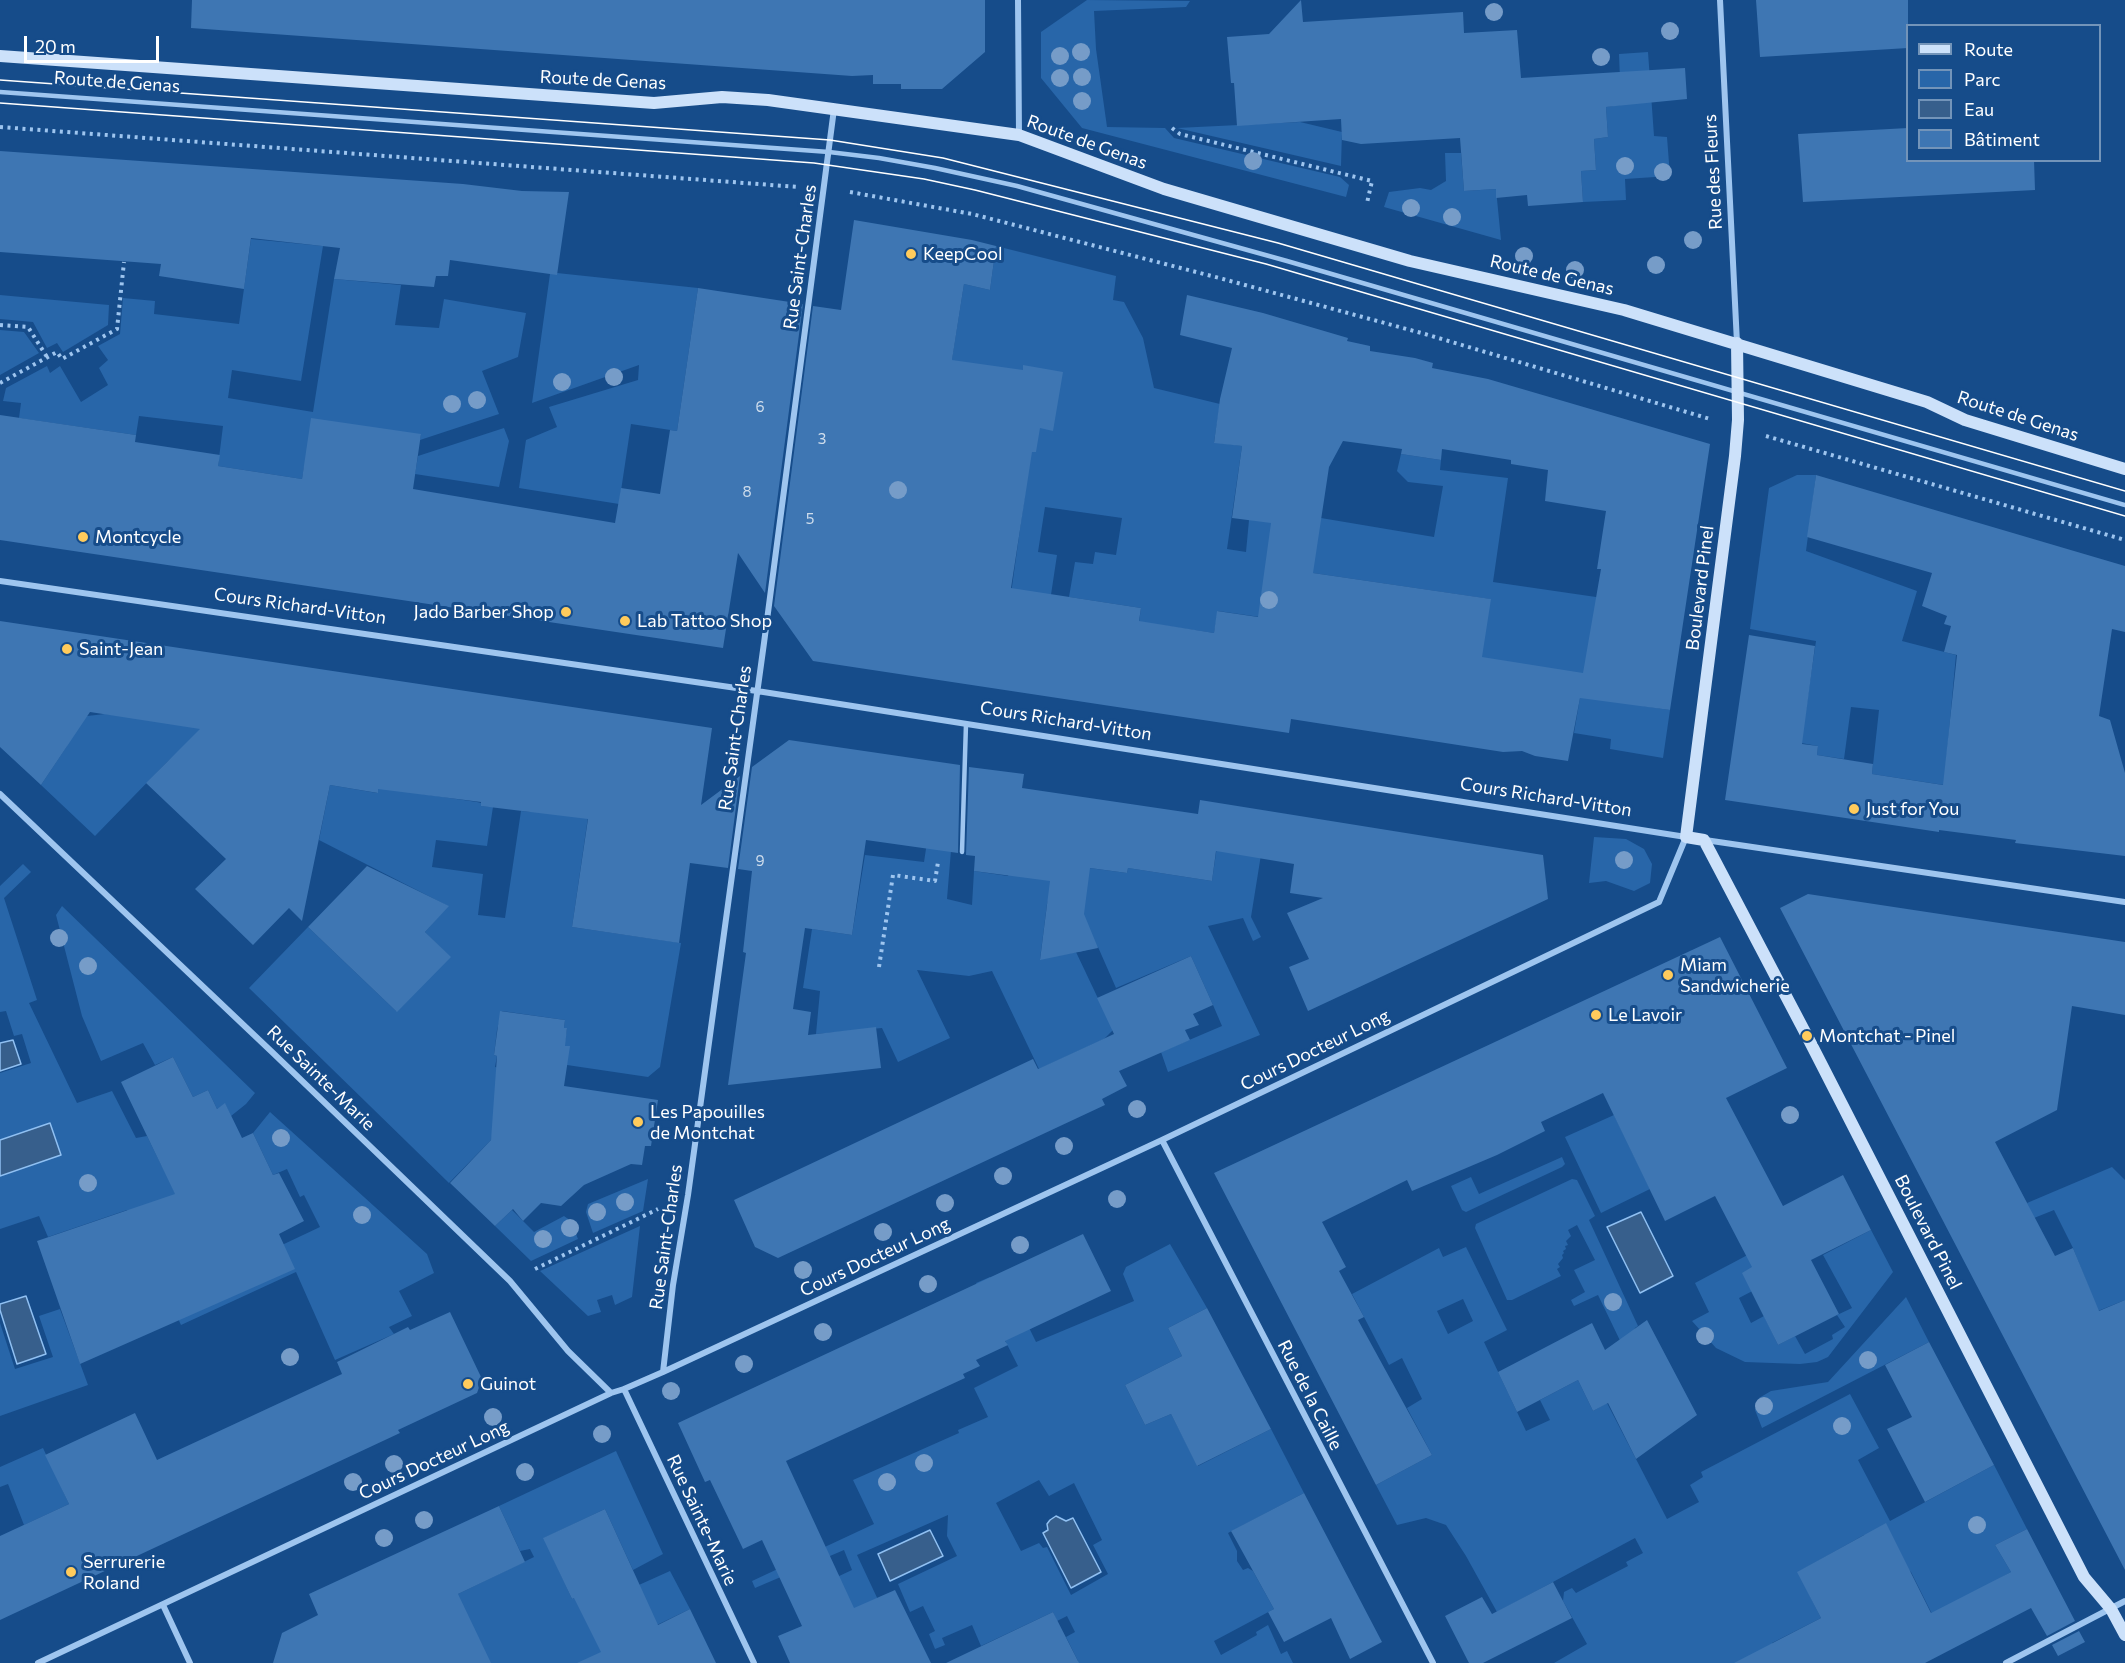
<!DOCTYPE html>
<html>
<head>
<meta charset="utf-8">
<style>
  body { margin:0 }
  #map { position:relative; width:2125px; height:1663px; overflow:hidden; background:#164c8a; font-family:Commissioner,sans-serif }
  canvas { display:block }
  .legend { position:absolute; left:1906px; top:24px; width:195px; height:138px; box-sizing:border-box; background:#164c8a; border:2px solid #7394b9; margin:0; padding:8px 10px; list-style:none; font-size:18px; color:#fff }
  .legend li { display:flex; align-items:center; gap:12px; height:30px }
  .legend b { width:30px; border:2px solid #7394b9 }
  .scale { position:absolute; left:24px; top:36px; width:135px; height:27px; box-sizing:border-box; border:3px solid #fff; border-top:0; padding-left:8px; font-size:18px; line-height:21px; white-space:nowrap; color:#fff; -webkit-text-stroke:4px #164c8a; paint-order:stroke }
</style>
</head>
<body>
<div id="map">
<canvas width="2125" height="1663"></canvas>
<ul class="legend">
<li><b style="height:8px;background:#cce1fa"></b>Route</li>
<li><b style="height:16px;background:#2866a9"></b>Parc</li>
<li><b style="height:16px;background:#375f8c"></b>Eau</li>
<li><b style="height:16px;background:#3e76b3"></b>Bâtiment</li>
</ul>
<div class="scale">20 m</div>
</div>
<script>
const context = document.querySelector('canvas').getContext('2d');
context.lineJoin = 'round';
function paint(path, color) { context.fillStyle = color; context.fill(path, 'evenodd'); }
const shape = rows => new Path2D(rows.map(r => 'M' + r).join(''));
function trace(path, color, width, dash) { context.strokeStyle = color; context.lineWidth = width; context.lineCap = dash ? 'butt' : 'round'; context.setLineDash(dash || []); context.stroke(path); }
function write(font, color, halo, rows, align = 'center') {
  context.font = font + ' Commissioner,sans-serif'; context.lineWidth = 6; context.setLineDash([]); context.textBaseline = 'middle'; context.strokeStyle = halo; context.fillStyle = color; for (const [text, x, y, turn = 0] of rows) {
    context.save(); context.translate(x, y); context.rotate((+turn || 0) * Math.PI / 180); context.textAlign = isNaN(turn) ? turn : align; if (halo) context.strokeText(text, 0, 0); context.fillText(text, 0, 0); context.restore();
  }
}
paint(shape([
  [1087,0,1190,1,1186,7,1094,11,1096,49,1107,127,1165,128,1174,138,1340,177,1349,185,1346,197,1082,128,1041,78,1041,32],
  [1648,52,1654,136,1667,137,1670,176,1625,179,1626,200,1583,202,1581,171,1596,170,1594,139,1608,137,1606,107,1621,105,1619,54],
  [1300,122,1342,132,1341,166,1177,128],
  [1445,153,1461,153,1464,191,1496,189,1501,240,1384,207,1389,192,1420,188,1431,190,1446,181],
  [251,239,323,246,301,381,232,370,228,398,313,412,334,279,401,285,395,325,439,328,444,299,526,313,518,357,482,371,499,414,420,440,421,435,304,467,302,479,218,466,223,426,139,416,136,435,19,418,21,403,3,401,6,388,47,366,50,373,60,366,81,402,108,385,99,368,108,360,98,346,120,334,123,298,155,301,154,314,239,324],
  [996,246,1116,276,1113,300,1124,302,1143,338,1154,388,1220,404,1214,442,1242,446,1227,549,1246,552,1249,520,1321,518,1434,537,1443,486,1408,482,1397,471,1401,454,1441,460,1440,470,1508,478,1493,582,1596,597,1643,706,1670,710,1663,758,1610,749,1611,739,1574,733,1584,674,1478,671,1490,599,1313,573,1267,618,1218,611,1214,633,1139,622,1141,608,1069,597,1075,562,1093,564,1095,552,1116,555,1122,518,1045,507,1038,552,1057,555,1049,608,1010,601,1026,486,934,472,964,284,990,290],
  [557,273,698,288,677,431,631,424,619,504,519,488,526,440,557,427,549,407,638,380,639,365,532,403,550,274],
  [0,295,109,305,108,325,63,352,57,343,47,348,33,322,0,319],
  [0,330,24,332,39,353,0,375],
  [504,428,509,441,499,487,415,474,418,456],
  [1797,475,1816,475,1806,551,1917,591,1902,641,1956,655,1944,785,1872,774,1879,710,1851,707,1844,759,1817,755,1818,746,1801,743,1816,641,1750,629,1769,488],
  [105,714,212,721,167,762,95,836,41,785,67,746,45,731,22,767,0,745,78,717],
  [382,774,409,792,477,802,481,803,481,806,493,807,487,846,436,840,432,867,483,874,478,915,505,918,521,811,533,812,534,809,588,817,572,927,681,943,660,1067,648,1077,567,1065,562,1046,565,1040,567,1029,564,1028,565,1020,502,1011,497,1030,494,1055,497,1056,495,1067,507,1069,491,1140,449,1183,249,988,308,927,396,1011,450,957,425,932,448,906,319,840,330,785,377,793],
  [937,776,954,814,947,899,972,905,974,871,1008,876,1011,866,1059,864,1047,904,1040,959,1076,952,1113,1030,1104,1039,1039,1069,992,971,969,976,917,970,950,1038,898,1062,882,1028,816,1034,820,991,803,988,812,929,852,935,865,855,924,862],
  [1223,804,1264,836,1251,917,1261,937,1253,941,1243,918,1208,926,1260,1035,1168,1072,1161,1052,1222,1026,1213,1005,1191,956,1116,988,1098,947,1079,952,1082,867,1127,873,1128,868,1212,881],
  [1594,837,1626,839,1644,849,1652,864,1650,883,1634,891,1606,881,1589,883],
  [23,864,31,872,4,898,37,1000,29,1003,77,1103,112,1091,136,1138,147,1136,183,1209,246,1262,320,1227,304,1195,300,1197,287,1169,273,1175,253,1133,270,1112,427,1254,434,1273,399,1291,412,1316,389,1327,394,1334,335,1360,296,1272,181,1325,127,1210,48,1237,39,1216,0,1229,0,1073,31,1063,22,1034,14,1036,6,1011,0,1012,0,886],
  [62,906,255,1093,246,1104,231,1116,225,1104,217,1109,208,1090,193,1097,173,1057,155,1065,143,1043,101,1061,82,1016,56,915],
  [1614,1115,1650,1189,1601,1213,1565,1137],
  [1562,1157,1565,1164,1562,1167,1466,1212,1462,1210,1451,1186,1471,1177,1479,1194],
  [2112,1167,2125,1180,2125,1300,2098,1311,2073,1248,2054,1210,2034,1218,2027,1203],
  [648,1179,643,1211,593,1233,586,1212,588,1204],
  [1572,1179,1577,1180,1595,1216,1589,1220,1638,1326,1635,1328,1627,1355,1598,1295,1574,1306,1571,1300,1585,1292,1574,1270,1595,1260,1577,1225,1568,1230,1571,1236,1566,1241,1568,1245,1565,1246,1566,1249,1563,1251,1564,1253,1562,1255,1563,1258,1558,1264,1560,1267,1557,1269,1561,1276,1512,1300,1507,1300,1475,1228,1476,1224],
  [512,1210,534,1232,564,1216,571,1221,578,1239,531,1261,495,1226],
  [640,1226,632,1297,615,1305,612,1295,597,1300,601,1312,588,1316,540,1271],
  [1871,1230,1893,1272,1828,1357,1817,1362,1800,1364,1745,1362,1716,1348,1692,1321,1709,1312,1695,1283,1770,1243,1785,1274,1739,1298,1751,1323,1764,1316,1778,1345,1795,1336,1805,1354,1833,1339,1832,1335,1845,1327,1837,1315,1852,1308,1823,1255],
  [1170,1244,1207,1308,1168,1328,1182,1356,1125,1385,1145,1425,1171,1414,1198,1466,1271,1429,1304,1493,1228,1533,1237,1551,1237,1561,1243,1570,1248,1568,1253,1571,1274,1609,1214,1641,1221,1655,1257,1635,1256,1632,1268,1625,1281,1654,1287,1651,1293,1663,1074,1663,1078,1661,1066,1637,1075,1632,1067,1616,1057,1621,1053,1612,981,1646,972,1625,942,1638,945,1645,935,1649,929,1634,935,1631,923,1606,910,1612,898,1584,957,1556,947,1536,948,1515,857,1555,895,1636,866,1649,822,1584,852,1570,844,1550,755,1588,752,1581,874,1524,853,1480,959,1433,958,1430,988,1417,974,1388,1018,1366,976,1283,990,1277,999,1296,1011,1291,1036,1342,1134,1301,1123,1274,1126,1267],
  [1039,1480,1049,1496,1074,1483,1102,1540,1093,1545,1108,1574,1071,1595,1047,1547,1043,1548,1039,1543,1021,1551,996,1503],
  [1466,1247,1507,1330,1484,1342,1526,1431,1550,1420,1540,1400,1578,1380,1593,1411,1607,1403,1667,1519,1699,1502,1690,1485,1703,1477,1701,1472,1850,1394,1879,1448,1858,1460,1890,1521,1994,1465,2027,1529,1995,1545,2011,1572,1933,1616,1911,1572,1864,1535,1798,1572,1821,1618,1772,1643,1783,1663,1554,1663,1587,1644,1563,1601,1564,1592,1572,1588,1576,1593,1628,1566,1626,1562,1643,1553,1635,1538,1497,1612,1466,1556,1446,1525,1426,1518,1397,1525,1376,1485,1432,1455,1407,1408,1422,1399,1402,1358,1389,1365,1352,1294,1439,1248,1443,1257],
  [1463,1299,1473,1321,1448,1334,1437,1311],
  [1906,1297,1929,1342,1762,1428,1755,1410,1759,1398,1771,1391,1828,1382],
  [60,1309,88,1385,0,1416,0,1323,15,1369,53,1357,39,1316],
  [43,1448,69,1504,24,1525,8,1484,0,1487,0,1467],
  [616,1451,663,1554,633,1570,605,1509,544,1538,572,1599,594,1588,601,1602,670,1571,690,1609,601,1652,606,1663,398,1663,458,1594,534,1557,530,1549,520,1551,499,1506]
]), '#2866a9');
const water = shape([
  [13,1040,21,1064,0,1071,0,1043,13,1040],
  [50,1123,61,1155,0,1176,0,1140,50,1123],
  [1641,1212,1673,1276,1640,1293,1607,1227,1641,1212],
  [26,1296,46,1354,17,1364,0,1310,0,1304,26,1296],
  [1056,1516,1066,1521,1073,1518,1101,1572,1071,1588,1043,1533,1048,1530,1047,1524,1050,1520,1056,1516],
  [930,1530,943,1556,890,1581,878,1554,930,1530]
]);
paint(water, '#375f8c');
trace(water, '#90c0f2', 1.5);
paint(shape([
  [192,0,985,0,985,52,942,89,901,89,901,84,873,84,873,75,852,76,191,28],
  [1301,0,1303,22,1463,12,1464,33,1517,30,1521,78,1685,68,1687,99,1606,107,1608,137,1594,139,1596,170,1581,171,1583,202,1528,206,1527,195,1496,198,1496,189,1464,191,1460,138,1361,144,1342,140,1341,119,1237,126,1234,83,1231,83,1227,37,1269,34],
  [1756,0,1908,0,1908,48,1760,57],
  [1908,128,1908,160,2034,160,2035,190,1803,202,1798,134],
  [0,151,463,184,522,191,569,192,557,275,450,260,448,276,436,276,434,287,334,279,340,248,251,238,244,289,159,276,161,264,0,252],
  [854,220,972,240,996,246,990,290,964,284,952,360,1023,370,1023,365,1063,372,1053,431,1040,428,1036,452,1032,452,1011,588,1141,608,1139,621,1214,633,1217,611,1258,617,1271,523,1232,518,1242,446,1214,443,1220,399,1232,348,1180,335,1187,295,1263,313,1348,338,1347,341,1370,346,1370,351,1415,358,1433,363,1432,368,1488,379,1710,444,1670,710,1580,698,1568,761,1535,756,1522,751,1503,752,1291,719,1289,733,813,661,774,606,813,306,841,310],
  [1343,441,1402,449,1401,454,1441,460,1442,449,1511,460,1511,464,1548,470,1545,501,1606,511,1597,569,1601,569,1583,673,1482,657,1491,599,1313,573,1329,467],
  [698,288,803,304,765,593,738,553,723,648,0,540,0,415,136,435,135,442,220,455,218,466,302,479,311,418,421,434,413,489,615,523,621,488,660,494,670,430,677,431],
  [1816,475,2125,566,2125,632,2112,629,2099,716,2110,720,2125,773,2125,856,2015,843,2016,840,1939,830,1939,832,1725,800,1749,635,1815,646,1802,744,1818,746,1817,755,1873,764,1872,774,1943,785,1957,655,1944,652,1951,626,1944,624,1947,616,1922,606,1932,573,1807,537],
  [0,621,712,728,701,805,740,776,728,868,690,863,679,943,572,927,588,819,481,806,481,802,378,789,378,793,330,785,302,921,289,908,253,945,195,889,226,859,146,783,200,729,90,712,41,785,0,747],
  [789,740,960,765,958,853,866,840,852,935,805,928,793,1009,811,1012,808,1035,876,1027,881,1068,728,1085,746,953,743,952,752,871,738,869,752,767],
  [969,767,1024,774,1022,788,1198,814,1200,800,1543,855,1548,899,1308,1011,1289,967,1309,959,1287,913,1323,898,1290,893,1294,864,1216,851,1212,881,1128,868,1127,873,1090,868,1084,914,1098,948,1040,960,1050,881,974,871,975,856,966,855],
  [367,866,449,906,425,932,451,957,397,1012,308,927],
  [1808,894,2125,942,2125,1015,2072,1006,2057,1110,1995,1142,2055,1256,2073,1248,2099,1311,2125,1300,2125,1570,1780,908],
  [1720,937,1787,1068,1726,1098,1783,1206,1843,1175,1871,1230,1811,1260,1839,1314,1778,1345,1742,1273,1752,1267,1715,1196,1665,1221,1603,1093,1541,1122,1545,1131,1497,1155,1412,1191,1407,1180,1322,1222,1346,1267,1339,1271,1364,1317,1358,1320,1432,1455,1376,1485,1214,1173],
  [1191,956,1213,1005,1193,1014,1199,1025,1185,1030,1190,1040,1119,1071,1127,1086,1102,1099,1105,1105,778,1258,755,1247,734,1200,1033,1059,1038,1069,1114,1034,1097,998],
  [500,1011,565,1020,564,1028,567,1028,565,1046,570,1046,564,1086,658,1100,651,1146,645,1146,642,1165,631,1164,584,1185,561,1206,541,1203,523,1221,513,1209,495,1226,450,1183,491,1140,497,1056,494,1055],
  [173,1057,193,1097,208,1090,217,1109,225,1103,242,1138,253,1133,273,1175,279,1173,304,1221,279,1234,295,1269,80,1364,37,1241,175,1194,121,1082],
  [1083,1234,1111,1291,1005,1341,1008,1345,976,1360,980,1366,963,1374,965,1378,786,1461,854,1608,895,1590,931,1663,790,1663,778,1636,802,1626,762,1540,743,1549,710,1480,705,1482,678,1423],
  [1207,1308,1271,1429,1197,1466,1171,1414,1145,1425,1125,1385,1182,1356,1168,1328],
  [450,1312,482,1379,477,1393,398,1430,400,1433,0,1620,0,1536,69,1504,45,1455,135,1413,157,1460,342,1374,337,1362,408,1327,410,1330],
  [1647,1320,1697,1415,1636,1459,1608,1403,1593,1411,1578,1380,1517,1412,1498,1372,1592,1323,1605,1350],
  [1929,1342,1994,1465,1925,1502,1887,1429,1912,1417,1885,1365],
  [1304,1493,1382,1642,1350,1659,1331,1618,1284,1642,1268,1612,1274,1609,1231,1531],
  [499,1506,525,1562,458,1594,491,1663,273,1663,282,1633,318,1615,309,1594],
  [605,1509,658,1625,690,1609,716,1663,577,1663,601,1652,574,1598,572,1599,543,1538],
  [1886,1523,1931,1613,2011,1572,1995,1545,2027,1529,2075,1621,2047,1636,2031,1608,1925,1663,1734,1663,1821,1618,1797,1572],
  [1553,1582,1572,1618,1483,1663,1469,1663,1445,1616,1482,1597,1492,1614],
  [1053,1612,1079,1663,946,1663],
  [2079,1631,2085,1642,2058,1656,2052,1645]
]), '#3e76b3');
trace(shape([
  [0,127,798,187],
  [1172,128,1180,134,1372,181,1367,203],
  [850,192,972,214,1223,279,1425,334,1710,419],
  [0,325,28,327,47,357],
  [0,383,57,352,62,359,117,329,124,262],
  [1766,436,2125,540],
  [879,967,893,875,935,881,938,862],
  [535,1269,658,1209]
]), '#9ec5ef', 4, [3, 4.5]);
trace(shape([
  [0,92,829,152,879,158,935,168,1017,186,1287,261,2125,505],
  [962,852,966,724]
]), '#9ec5ef', 4.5);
trace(shape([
  [1018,0,1019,135],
  [1720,0,1737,343],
  [0,581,757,691,1686,837,1659,902,1162,1140,663,1372,624,1389,611,1393,38,1663],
  [0,794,272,1052,510,1281,568,1351,611,1393],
  [1705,840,2125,902],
  [1162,1140,1433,1663],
  [663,1372,673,1285,688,1195,764,643,834,109],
  [624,1389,754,1663],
  [163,1605,190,1663],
  [2006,1663,2125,1601]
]), '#9ec5ef', 6);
trace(shape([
  [0,56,654,103,722,97,768,100,1019,135,1164,189,1410,261,1624,310,1927,402,1965,420,2125,469],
  [1737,343,1738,420,1735,456,1686,837,1704,840,1807,1036,2084,1577,2111,1609,2125,1635]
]), '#cce1fa', 12);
trace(shape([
  [0,80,830,140,943,158,1278,243,2125,491],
  [0,103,814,163,924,179,975,190,1266,264,2125,516]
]), '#fff', 1.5);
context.fillStyle = '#769cc8';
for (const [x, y] of [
  [1494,12],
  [1670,31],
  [1081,52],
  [1060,56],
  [1601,57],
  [1082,77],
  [1060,78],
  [1082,101],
  [1253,161],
  [1625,166],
  [1663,172],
  [1411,208],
  [1452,217],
  [1693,240],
  [1524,256],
  [1656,265],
  [1575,270],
  [614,377],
  [562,382],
  [477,400],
  [452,404],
  [898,490],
  [1269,600],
  [1624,860],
  [59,938],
  [88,966],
  [1137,1109],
  [1790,1115],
  [281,1138],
  [1064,1146],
  [1003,1176],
  [88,1183],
  [1117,1199],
  [625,1202],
  [945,1203],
  [597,1212],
  [362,1215],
  [570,1228],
  [883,1232],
  [543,1239],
  [1020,1245],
  [803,1270],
  [928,1284],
  [1613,1302],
  [823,1332],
  [1705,1336],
  [290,1357],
  [1868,1360],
  [744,1364],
  [671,1391],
  [1764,1406],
  [493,1417],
  [1842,1426],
  [602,1434],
  [924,1463],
  [394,1464],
  [525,1472],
  [353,1482],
  [887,1482],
  [424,1520],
  [1977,1525],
  [384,1538]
]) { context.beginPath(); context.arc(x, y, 9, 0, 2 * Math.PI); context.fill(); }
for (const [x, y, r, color] of [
  [911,254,6,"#ffcb5c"],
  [83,537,6,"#ffcb5c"],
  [566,612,6,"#ffcb5c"],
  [625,621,6,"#ffcb5c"],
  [67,649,6,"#ffcb5c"],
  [1854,809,6,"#ffcb5c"],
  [1668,975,6,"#ffcb5c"],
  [1596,1015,6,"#ffcb5c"],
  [1807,1036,6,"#ffcb5c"],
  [638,1122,6,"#ffcb5c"],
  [468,1384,6,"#ffcb5c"],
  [71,1572,6,"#ffcb5c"]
]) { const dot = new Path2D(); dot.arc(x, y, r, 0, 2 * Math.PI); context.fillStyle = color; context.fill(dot); trace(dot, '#164c8a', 2); }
write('15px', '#cfddec', null, [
  ["6",760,407],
  ["3",822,439],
  ["8",747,492],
  ["5",810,519],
  ["9",760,861]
]);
write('18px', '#fff', '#164c8a', [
  ["Route de Genas",603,80,3],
  ["Route de Genas",117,82,4],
  ["Route de Genas",1087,142,20],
  ["Rue des Fleurs",1713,172,-93],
  ["Rue Saint-Charles",800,257,-82],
  ["Route de Genas",1552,275,13],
  ["Route de Genas",2018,416,18],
  ["Boulevard Pinel",1700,588,-83],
  ["Cours Richard-Vitton",300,606,8],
  ["Cours Richard-Vitton",1066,721,9],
  ["Rue Saint-Charles",735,738,-82],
  ["Cours Richard-Vitton",1546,797,9],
  ["Cours Docteur Long",1315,1050,-26],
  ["Rue Sainte-Marie",321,1078,44],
  ["Boulevard Pinel",1928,1232,63],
  ["Rue Saint-Charles",666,1237,-82],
  ["Cours Docteur Long",875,1257,-25],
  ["Rue de la Caille",1310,1395,63],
  ["Cours Docteur Long",434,1460,-25],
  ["Rue Sainte-Marie",702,1520,65]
]);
write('18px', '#fff', '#164c8a', [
  ["KeepCool",923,254],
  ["Montcycle",95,537],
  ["Jado Barber Shop",554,612,"right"],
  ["Lab Tattoo Shop",637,621],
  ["Saint-Jean",79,649],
  ["Just for You",1866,809],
  ["Miam",1680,965],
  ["Sandwicherie",1680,986],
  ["Le Lavoir",1608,1015],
  ["Montchat - Pinel",1819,1036],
  ["Les Papouilles",650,1112],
  ["de Montchat",650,1133],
  ["Guinot",480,1384],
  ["Serrurerie",83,1562],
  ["Roland",83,1583]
], 'left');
</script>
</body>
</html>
